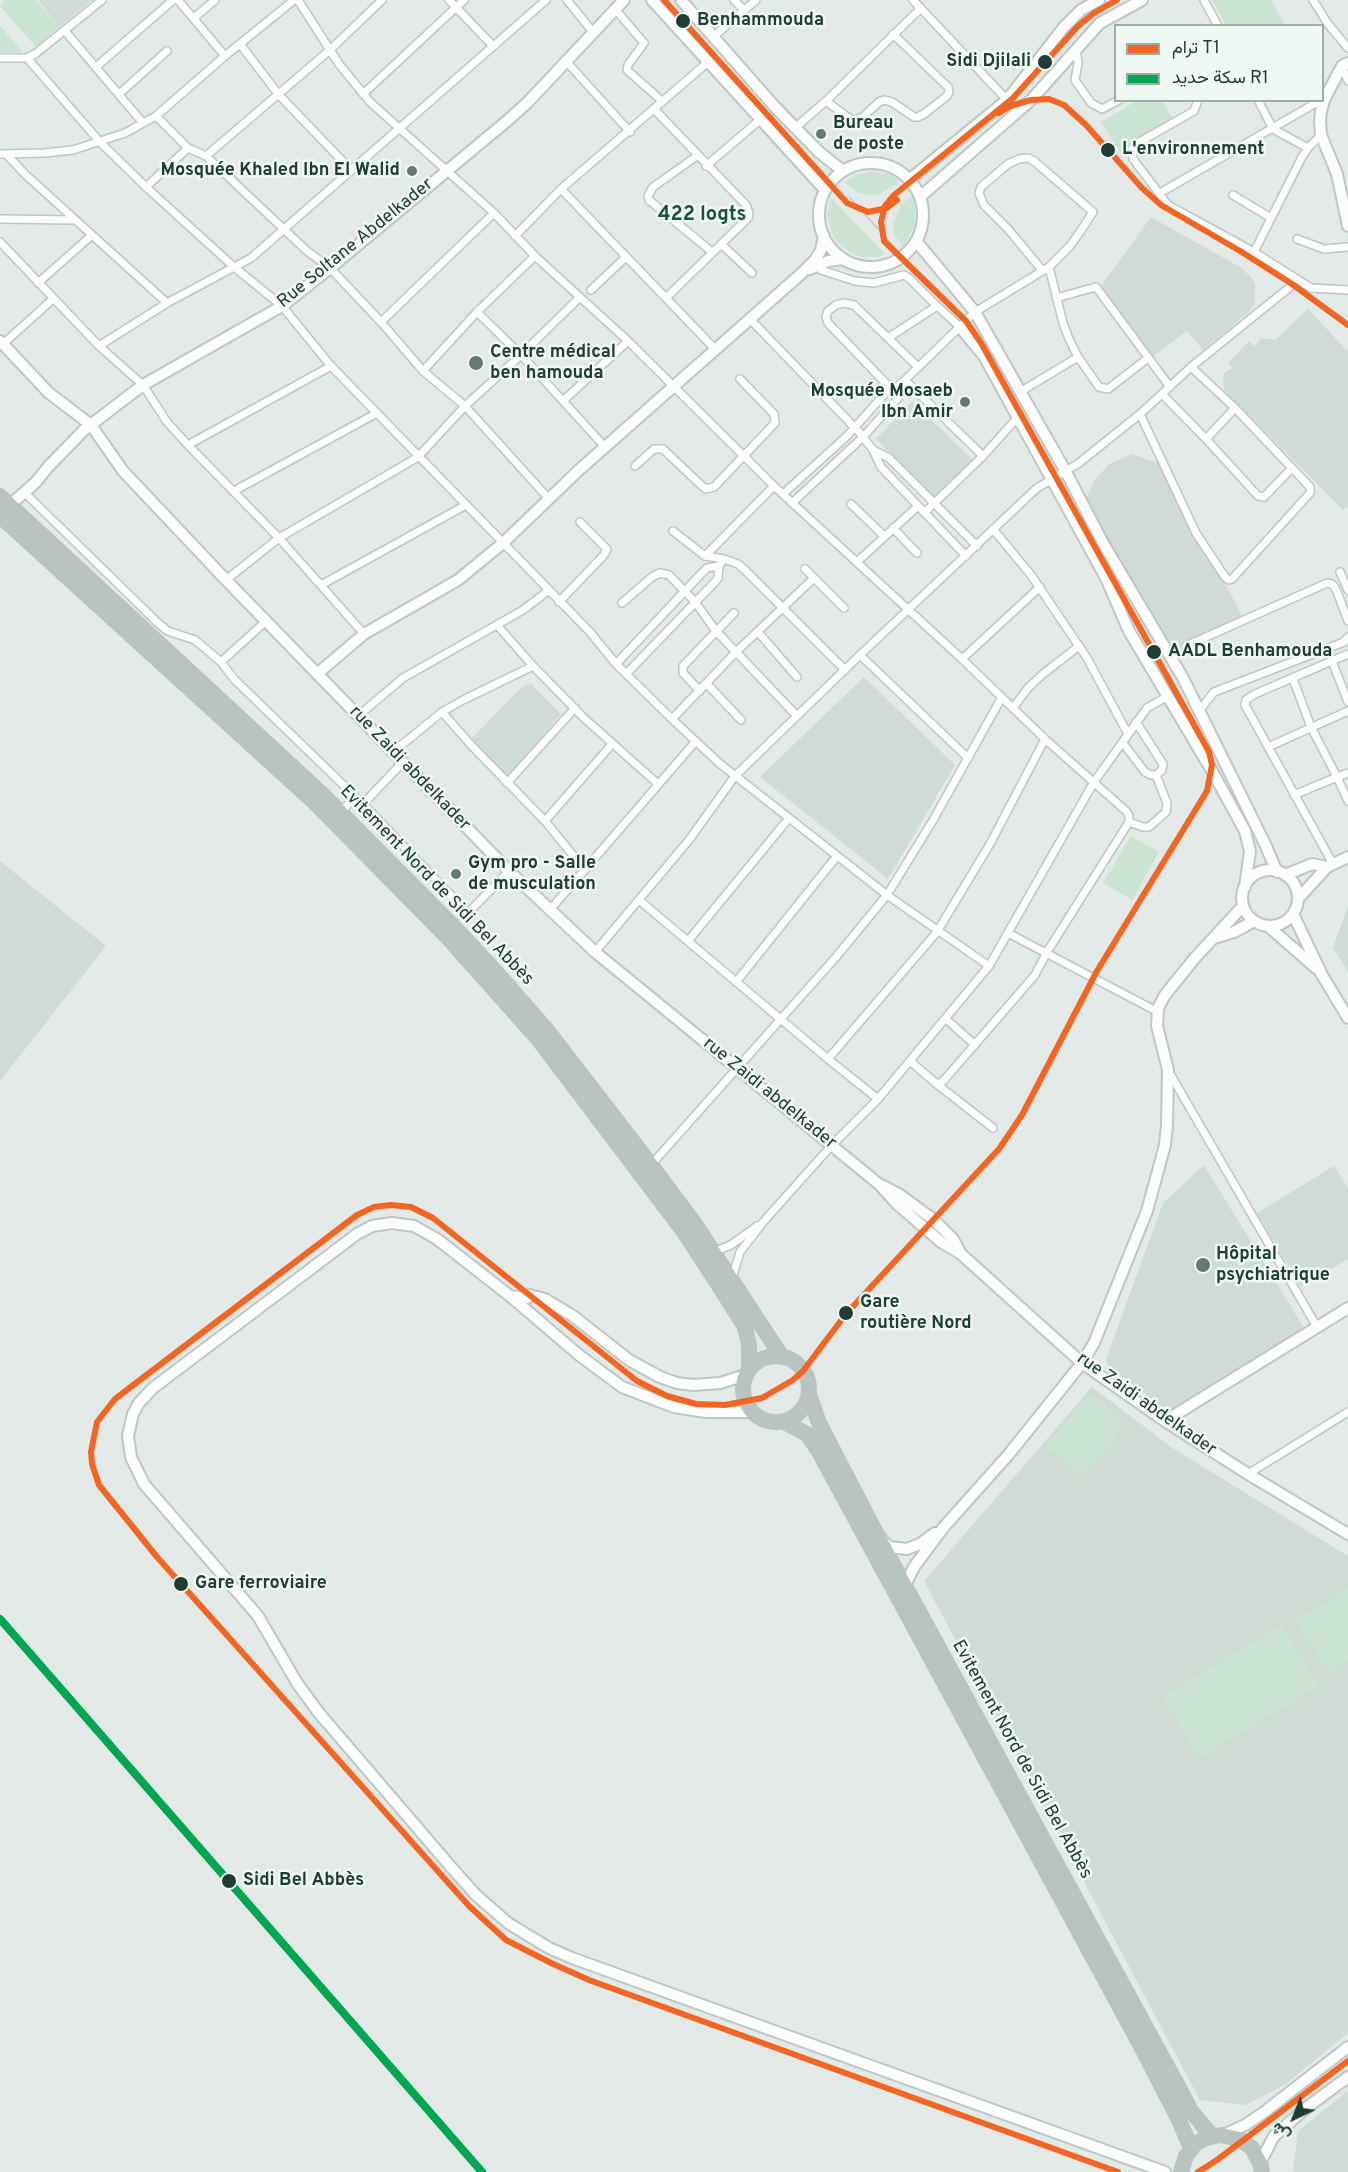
<!DOCTYPE html>
<html>
<head>
<meta charset="utf-8">
<style>
  body { margin:0 }
  #map { position:relative; width:1348px; height:2172px; overflow:hidden; background:#e3e9e6; font-family:Overpass,Vazirmatn,sans-serif }
  canvas { display:block }
  .legend { position:absolute; left:1114px; top:24px; width:210px; height:78px; box-sizing:border-box; background:#f0f8f4; border:2px solid #9dada7; margin:0; padding:8px 10px; list-style:none; font-size:18px; color:#203d34 }
  .legend li { display:flex; align-items:center; gap:12px; height:30px }
  .legend b { width:30px; border:2px solid #9dada7 }
  .north { position:absolute; left:1264px; top:2088px; width:60px; height:60px; -webkit-text-stroke:4px #f0f8f4; paint-order:stroke; rotate:223deg; font-size:16px; font-weight:700; line-height:24px; text-align:center; color:#203d34 }
  .north::after { content:''; display:block; margin:auto; width:21px; height:27px; background:#203d34; clip-path:polygon(50% 0,100% 100%,50% 72%,0 100%) }
</style>
</head>
<body>
<div id="map">
<canvas width="1348" height="2172"></canvas>
<ul class="legend">
<li><b style="height:8px;background:#f26522"></b>ترام T1</li>
<li><b style="height:8px;background:#00a651"></b>سكة حديد R1</li>
</ul>
<div class="north">ش</div>
</div>
<script>
const context = document.querySelector('canvas').getContext('2d');
context.lineJoin = 'round';
function paint(path, color) { context.fillStyle = color; context.fill(path, 'evenodd'); }
const shape = rows => new Path2D(rows.map(r => 'M' + r).join(''));
function trace(path, color, width, dash) { context.strokeStyle = color; context.lineWidth = width; context.lineCap = dash ? 'butt' : 'round'; context.setLineDash(dash || []); context.stroke(path); }
function write(font, color, halo, rows, align = 'center') {
  context.font = font + ' Overpass,sans-serif'; context.lineWidth = 5; context.setLineDash([]); context.textBaseline = 'middle'; context.strokeStyle = halo; context.fillStyle = color; for (const [text, x, y, turn = 0] of rows) {
    context.save(); context.translate(x, y); context.rotate((+turn || 0) * Math.PI / 180); context.textAlign = isNaN(turn) ? turn : align; if (halo) context.strokeText(text, 0, 0); context.fillText(text, 0, 0); context.restore();
  }
}
paint(shape([
  [38,0,92,0,59,27],
  [1151,217,1240,267,1251,277,1255,284,1255,304,1248,313,1203,350,1187,331,1151,358,1131,335,1123,331,1120,322,1096,293],
  [1308,309,1348,352,1348,505,1343,510,1224,390,1223,374,1232,368,1228,363,1249,341,1254,346,1260,340,1260,338,1275,340],
  [912,401,975,462,936,500,876,439],
  [1132,454,1164,465,1242,616,1173,655,1085,501,1094,481,1109,464],
  [864,677,955,765,888,879,760,777],
  [530,683,561,714,508,777,471,739,520,689],
  [0,861,106,946,0,1081],
  [1348,905,1348,972,1333,948],
  [1204,1165,1304,1328,1169,1412,1108,1366,1106,1359,1163,1203],
  [1334,1166,1348,1188,1348,1259,1301,1287,1257,1213],
  [1092,1387,1174,1449,1348,1556,1348,2033,1286,2084,1246,2105,1200,2100,924,1581],
  [1348,2091,1348,2172,1295,2172,1293,2170,1298,2131]
]), '#d0dbd6');
paint(shape([
  [5,0,36,0,59,27,36,47,0,6],
  [1212,0,1271,0,1285,25,1226,25],
  [0,26,23,52,0,52],
  [1138,100,1162,101,1174,121,1120,152,1101,122],
  [872,171,890,175,898,180,898,183,876,196,858,193,845,182,856,175],
  [912,195,915,207,915,224,903,247,894,234,893,225,900,206],
  [831,198,885,254,878,257,861,257,851,253,838,243,832,234,827,215],
  [1131,836,1159,852,1132,900,1103,883],
  [1090,1394,1126,1424,1082,1477,1045,1447],
  [1348,1588,1348,1661,1329,1673,1296,1621],
  [1282,1625,1319,1686,1199,1758,1162,1697]
]), '#cbe3d2');
const street = shape([
  [178,0,225,56],
  [298,0,339,64,370,102,494,213,535,256,628,341,774,486,962,659,1045,739,1126,811,1129,816,1129,822,1047,952,1035,975,945,1079,938,1085,910,1061],
  [449,0,493,46],
  [567,0,593,32],
  [734,0,744,10],
  [913,0,1007,100],
  [1204,0,1218,26],
  [1313,0,1328,24,1348,48],
  [615,9,644,43,628,65,627,70,662,101],
  [194,18,215,0],
  [65,31,143,123],
  [713,37,756,0],
  [240,44,279,95,351,170],
  [1076,49,1078,63,1075,80,1091,103,1102,109,1119,100],
  [0,58,27,58,35,54,102,0],
  [27,58,100,142,146,187,234,267,282,306,331,366,590,632,616,664,672,719,719,763,887,895,989,966],
  [565,60,630,132],
  [1342,66,1348,81],
  [96,67,173,0],
  [119,94,167,51],
  [363,94,464,0],
  [1198,100,1194,111,1134,145,1132,149,1133,159,1168,205,1254,252,1311,288,1348,290],
  [1258,100,1273,129,1308,148],
  [826,101,853,121,863,117,879,102,884,100,892,102,914,117,918,117,924,114,947,96,949,92,948,87,893,34],
  [654,109,746,205,749,213,748,218,666,298],
  [156,116,188,148,206,156,307,251,330,268,381,322,423,371,465,406,549,499],
  [795,128,826,101,921,8],
  [0,154,44,153,73,150,125,133,156,116,225,56,294,0],
  [6,154,26,175,167,303],
  [206,156,330,50,382,0],
  [697,156,653,187,648,196,649,200,712,252],
  [706,166,761,119],
  [146,187,188,148],
  [561,189,715,349],
  [1160,193,1321,100],
  [1233,195,1271,218],
  [0,219,75,220],
  [515,236,561,189,708,62],
  [1297,239,1324,249,1348,247],
  [0,242,99,346,143,385,167,422,188,445,279,538,364,634],
  [721,244,752,273],
  [1254,252,1302,157,1308,148,1321,135],
  [817,266,821,270,855,281,874,283,904,275,909,278,937,306],
  [1049,267,1063,323,1069,339,1078,357,1099,387,1108,389,1148,358],
  [38,283,92,235],
  [591,290,626,257],
  [1056,298,1096,287,1170,387],
  [477,312,521,355,605,447],
  [749,318,859,432,873,450,881,467,966,556],
  [381,322,494,213],
  [888,338,918,367],
  [3,344,53,299],
  [99,346,167,303,251,258,546,0],
  [423,371,477,312,535,256],
  [905,380,983,456],
  [1020,392,1078,357],
  [1162,394,1206,439,1258,496,1264,497,1292,468],
  [899,397,828,323,826,317,828,311,836,305,844,303,854,305,888,338,937,306,960,327],
  [563,401,628,341],
  [1140,414,1196,533,1225,577,1229,580,1232,579,1310,493,1310,487,1235,408,1191,367],
  [1206,439,1235,408],
  [188,445,331,366],
  [873,450,889,458,977,546],
  [635,466,654,449,663,449,702,486,706,489,714,487,775,423,774,414,740,379],
  [234,491,377,413],
  [25,493,158,623,168,631,195,640,221,662],
  [783,494,847,436,890,388,898,386,905,380,975,312,1049,267,1070,246,1080,232,1093,212,1034,161,1028,158,1019,159,1008,164,981,187,979,193,984,205,1008,229,1042,270],
  [792,503,863,437,899,397,899,394],
  [851,504,884,536],
  [925,512,983,456,1018,417],
  [893,528,917,553],
  [993,529,1031,575,1087,658,1128,734],
  [673,531,705,556,724,559],
  [705,556,774,486],
  [857,562,918,506],
  [805,569,844,608],
  [1340,572,1348,590],
  [226,580,279,538,418,457,465,406,521,355,580,297],
  [321,585,466,505],
  [559,602,604,555,607,549,580,522],
  [622,603,652,577,660,573,669,575,695,602,716,631,797,716],
  [266,621,221,662,235,680,363,804,465,910,470,911,509,871],
  [497,625,533,666,584,718,658,784],
  [758,632,797,677],
  [1186,646,1327,583,1332,584,1336,589,1348,621],
  [860,655,968,758],
  [962,659,1040,587],
  [1332,661,1348,702],
  [616,664,700,575,707,568,719,566],
  [627,673,714,583,718,578,719,566,724,559,738,564,746,571,845,670],
  [1293,679,1311,727,1337,777,1348,773],
  [707,684,741,720],
  [700,691,683,673,683,666,734,613],
  [1013,708,1028,688,1043,674,1079,646],
  [1200,710,1214,692,1344,642,1348,637],
  [442,712,472,746,545,821,585,870],
  [358,716,403,678,523,610,548,591],
  [672,719,736,652,814,578],
  [1123,743,1145,772,1151,775,1156,775,1162,770,1163,764,1136,722],
  [1268,747,1348,711],
  [393,752,442,712,463,700,533,666],
  [507,783,575,708],
  [1294,795,1337,777,1348,801],
  [363,804,403,762],
  [341,812,355,797],
  [545,821,612,744],
  [1129,822,1143,827,1149,827,1166,812,1167,803,1156,775],
  [1333,864,1245,705,1246,700,1255,694,1348,654],
  [639,900,828,1059,878,1099],
  [549,911,696,741],
  [1008,933,1158,1012],
  [688,941,789,818],
  [595,952,689,840,735,776,860,655,1037,488,1079,463,1140,414,1191,367,1290,287,1294,279],
  [736,982,837,856],
  [946,1019,975,1045],
  [828,1059,937,932,990,844,1045,739],
  [1169,1072,1317,1327],
  [938,1085,993,1128],
  [651,1165,836,957,887,895,932,822,1002,697],
  [713,1252,731,1245,757,1226],
  [732,1279,740,1252,764,1221,832,1145,878,1099,989,966,1094,782,1147,708,1168,696],
  [1248,1474,1348,1412]
]);
const secondary = shape([
  [652,0,825,190],
  [681,0,775,107,819,152,843,171],
  [1348,63,1342,66,1325,98,1321,111,1320,122,1321,135,1337,174,1348,226],
  '819 215a52 52 0 1 1 104 0a52 52 0 1 1-104 0Z',
  [909,180,1007,100,1064,27,1081,10,1099,0],
  [920,197,1031,100,1100,23,1142,0],
  [916,241,975,312,1066,472,1103,543,1183,678,1265,844,1277,872],
  [810,269,828,261,843,259],
  [960,327,984,356,1106,578,1129,631,1212,771,1245,831,1250,851,1245,887],
  [0,341,49,393,91,425,123,471,226,580,509,871,595,952,880,1185,897,1204,941,1242,961,1254,1082,1363,1165,1421,1248,1474,1348,1534],
  [10,505,36,482,48,467,84,430,143,385,282,306,330,268,507,121,528,102,624,0],
  [317,674,364,634,458,580,503,543,579,470,802,273,815,260,821,250,824,236],
  '1242 898a28 28 0 1 1 56 0a28 28 0 1 1-56 0Z',
  [1285,875,1312,864,1327,867],
  [1298,899,1327,867,1348,857],
  [1293,914,1322,975,1348,1018],
  [1268,926,1316,968],
  [1214,938,1234,932,1254,921],
  [883,1186,900,1195,934,1220,953,1239,961,1254],
  [510,1296,527,1298,530,1295,545,1299,573,1316,629,1360,660,1377,677,1383,693,1385,720,1383,746,1375],
  [751,1412,706,1412,674,1407,622,1387,579,1355,510,1296,437,1239,414,1226,392,1223,372,1226,357,1234,153,1388,139,1403,133,1414,128,1436,131,1457,144,1484,258,1616,297,1683,319,1713,451,1867,476,1895,508,1923,549,1948,572,1958,1165,2172],
  [1165,1421,1348,1308],
  [881,1539,889,1547,907,1549,920,1544,935,1533],
  [905,1585,914,1567,943,1528,1009,1454,1082,1363,1094,1343,1147,1211,1165,1145,1167,1125,1168,1070,1157,1026,1158,1008,1165,995,1194,959,1243,906],
  [1223,2135,1245,2125,1263,2113,1348,2047],
  [1260,2163,1274,2136,1306,2108,1348,2077]
]);
const highway = shape([
  [0,496,320,792,457,930,497,973,546,1029,651,1165,695,1224,782,1357],
  [0,516,312,800,448,938,538,1039,684,1232,718,1284,745,1327,749,1345,749,1369],
  '743 1389a33 33 0 1 1 66 0a33 33 0 1 1-66 0Z',
  [809,1394,819,1423,875,1531,1184,2097,1191,2111,1212,2136],
  [784,1422,807,1434,818,1450,1143,2050,1178,2118,1191,2148],
  [1181,2172,1186,2156,1195,2144,1206,2138,1221,2135,1239,2139,1252,2148,1260,2163,1262,2172]
]);
trace(street, '#c0c6c3', 10);
trace(secondary, '#bec7c3', 14);
trace(highway, '#bbc5c2', 16);
trace(street, '#fbfcfb', 7);
trace(secondary, '#fbfcfb', 10);
trace(highway, '#b9c3c0', 14);
trace(shape([
  [850,198,898,251]
]), '#c6cac9', 1.5);
trace(shape([
  [0,1619,482,2172]
]), '#c6cac9', 3, [12, 6]);
trace(shape([
  [0,1619,482,2172]
]), '#00a651', 8);
trace(shape([
  [664,0,847,203,868,212,887,208,897,200],
  [1117,0,1094,13,1078,26,1013,98,893,196,885,206,881,222,884,241,966,321,981,343,1192,721,1209,752,1212,765,1207,791,1097,971,1022,1115,999,1149,846,1314,803,1371,793,1380,762,1398,725,1405,696,1404,667,1396,637,1381,433,1218,411,1207,391,1205,374,1207,357,1215,115,1399,97,1422,91,1452,92,1464,99,1485,157,1557,469,1906,506,1940,551,1963,589,1980,1118,2172],
  [999,113,1010,106,1031,100,1049,99,1064,105,1086,125,1142,188,1161,205,1240,251,1292,284,1348,325],
  [1198,2172,1217,2160,1348,2061]
]), '#f26522', 6);
for (const [x, y, r, color] of [
  [683,21,8,"#203d34"],
  [1045,62,8,"#203d34"],
  [821,134,6,"#647972"],
  [1108,150,8,"#203d34"],
  [412,171,6,"#647972"],
  [476,363,8,"#647972"],
  [965,402,6,"#647972"],
  [1154,652,8,"#203d34"],
  [456,874,6,"#647972"],
  [1203,1265,8,"#647972"],
  [846,1313,8,"#203d34"],
  [181,1584,8,"#203d34"],
  [229,1881,8,"#203d34"]
]) { const dot = new Path2D(); dot.arc(x, y, r, 0, 2 * Math.PI); context.fillStyle = color; context.fill(dot); trace(dot, '#f0f8f4', 2); }
write('bold 18px', '#203d34', '#f0f8f4', [
  ["Benhammouda",697,21],
  ["Sidi Djilali",1031,62,"right"],
  ["L'environnement",1122,150],
  ["AADL Benhamouda",1168,652],
  ["Gare",860,1303],
  ["routière Nord",860,1324],
  ["Gare ferroviaire",195,1584],
  ["Sidi Bel Abbès",243,1881]
], 'left');
write('bold 18px', '#203d34', '#f0f8f4', [
  ["Bureau",833,124],
  ["de poste",833,145],
  ["Mosquée Khaled Ibn El Walid",400,171,"right"],
  ["Centre médical",490,353],
  ["ben hamouda",490,374],
  ["Mosquée Mosaeb",953,392,"right"],
  ["Ibn Amir",953,413,"right"],
  ["Gym pro - Salle",468,864],
  ["de musculation",468,885],
  ["Hôpital",1216,1255],
  ["psychiatrique",1216,1276]
], 'left');
write('18px', '#203d34', '#f0f8f4', [
  ["Rue Soltane Abdelkader",356,244,-39],
  ["rue Zaidi abdelkader",409,769,46],
  ["Evitement Nord de Sidi Bel Abbès",436,886,46],
  ["rue Zaidi abdelkader",769,1094,39],
  ["rue Zaidi abdelkader",1146,1405,35],
  ["Evitement Nord de Sidi Bel Abbès",1021,1760,61]
]);
write('bold 20px', '#1a5042', '#f0f8f4', [
  ["422 logts",702,216]
]);
</script>
</body>
</html>
